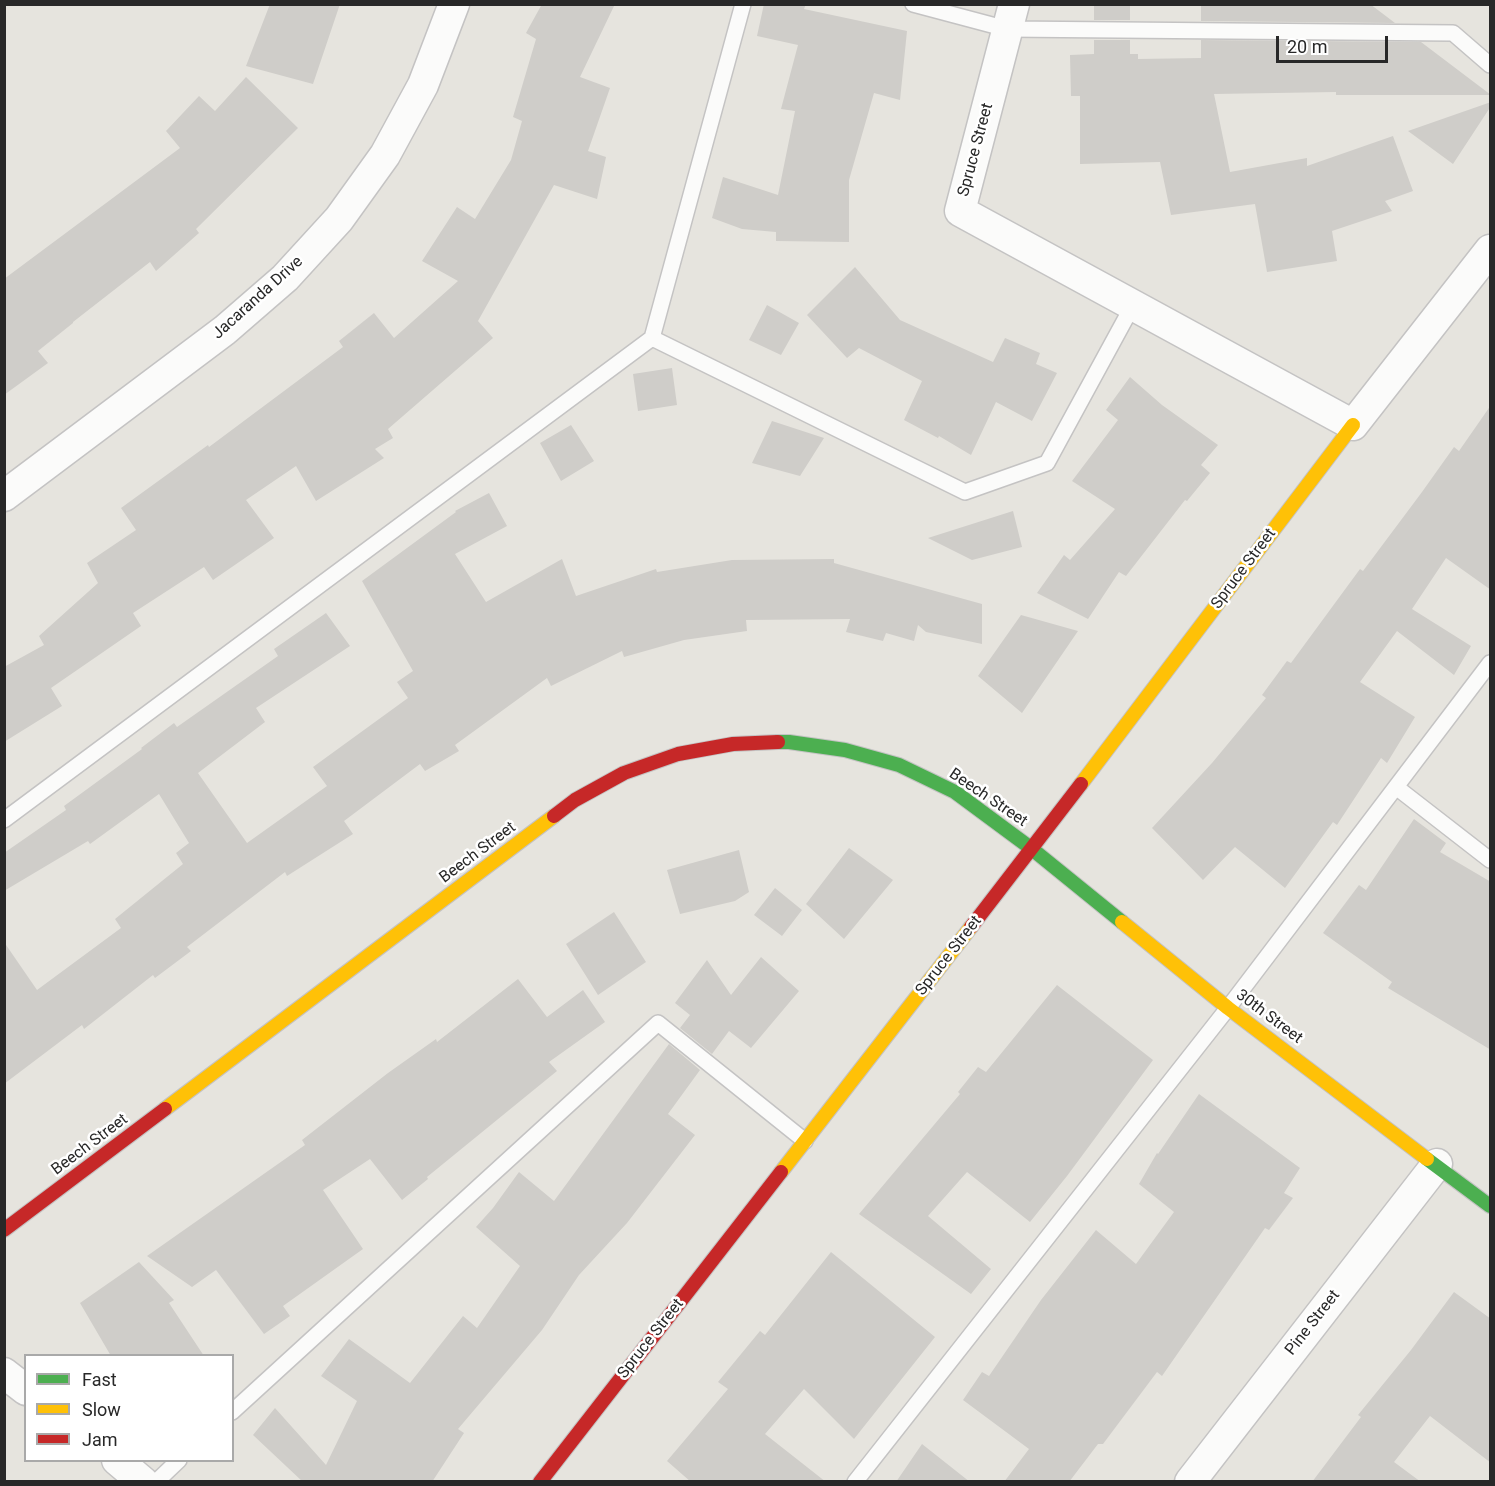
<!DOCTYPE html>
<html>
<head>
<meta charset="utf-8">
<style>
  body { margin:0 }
  #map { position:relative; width:1495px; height:1486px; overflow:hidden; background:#e6e4de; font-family:Roboto,sans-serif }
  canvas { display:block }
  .frame { position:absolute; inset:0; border:6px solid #282828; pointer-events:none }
  .legend { position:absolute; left:24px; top:1354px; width:210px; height:108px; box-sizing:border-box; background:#fff; border:2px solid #a9a9a9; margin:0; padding:8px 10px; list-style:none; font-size:18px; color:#282828 }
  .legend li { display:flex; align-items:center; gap:12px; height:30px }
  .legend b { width:30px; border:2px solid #a9a9a9 }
  .scale { position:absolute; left:1276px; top:36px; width:112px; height:27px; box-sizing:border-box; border:3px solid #282828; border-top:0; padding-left:8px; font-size:18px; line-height:21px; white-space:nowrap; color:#282828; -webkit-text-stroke:4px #fff; paint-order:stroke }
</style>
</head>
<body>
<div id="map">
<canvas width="1495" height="1486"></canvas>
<div class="frame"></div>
<ul class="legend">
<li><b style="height:8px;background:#4caf50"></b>Fast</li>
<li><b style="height:8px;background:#ffc107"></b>Slow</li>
<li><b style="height:8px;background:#c62828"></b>Jam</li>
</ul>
<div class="scale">20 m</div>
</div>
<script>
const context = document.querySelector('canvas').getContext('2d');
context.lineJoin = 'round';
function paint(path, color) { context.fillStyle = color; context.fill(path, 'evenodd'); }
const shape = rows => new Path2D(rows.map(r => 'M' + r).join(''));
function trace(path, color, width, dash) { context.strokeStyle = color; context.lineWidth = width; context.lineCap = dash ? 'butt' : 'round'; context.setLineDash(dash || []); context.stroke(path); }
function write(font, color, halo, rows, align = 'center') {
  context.font = font + ' Roboto,sans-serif'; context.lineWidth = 5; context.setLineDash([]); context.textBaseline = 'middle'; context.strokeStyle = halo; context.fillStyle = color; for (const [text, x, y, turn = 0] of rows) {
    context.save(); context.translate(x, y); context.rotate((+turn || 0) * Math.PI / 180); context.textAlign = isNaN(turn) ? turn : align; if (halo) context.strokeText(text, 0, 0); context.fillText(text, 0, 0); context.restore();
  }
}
paint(shape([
  [270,4,340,4,313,84,246,66],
  [542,4,615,4,580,77,610,88,588,151,606,157,597,199,554,185,478,321,493,338,388,429,393,438,375,449,384,458,316,501,296,466,246,500,274,538,213,580,204,567,133,613,141,626,51,688,62,706,4,742,4,667,44,645,39,636,98,583,87,563,136,530,121,508,208,445,209,447,343,347,339,341,374,313,394,338,458,281,422,261,457,207,475,219,511,160,522,121,513,117,536,39,526,33],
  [764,4,806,4,804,9,907,31,900,100,874,93,849,180,849,242,776,241,776,232,742,229,712,218,723,177,778,195,795,111,781,109,798,45,757,36],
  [1094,4,1130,4,1130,20,1094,20],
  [1201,4,1370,4,1395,23,1201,21],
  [1094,40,1130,40,1130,54,1138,54,1138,59,1201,58,1201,40,1421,42,1491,95,1336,95,1336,92,1214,94,1230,172,1307,158,1307,166,1393,136,1413,191,1385,201,1392,211,1332,231,1337,261,1267,272,1255,204,1171,215,1160,162,1080,164,1080,96,1071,96,1070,55,1094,54],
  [246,77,298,128,196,229,199,233,156,271,150,262,73,322,73,323,38,351,48,363,4,395,4,279,180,148,166,131,199,96,215,111],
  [1491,102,1491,106,1453,164,1408,131],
  [855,267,900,320,993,362,1005,338,1040,353,1036,364,1057,373,1032,421,996,402,971,455,939,436,938,438,904,420,922,381,859,348,847,358,807,315],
  [767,305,799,323,781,355,749,340],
  [672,368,677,405,638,411,633,374],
  [1130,377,1162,405,1218,445,1201,465,1210,473,1187,501,1185,500,1126,576,1119,572,1088,619,1037,593,1064,555,1070,560,1115,509,1072,481,1118,420,1106,410],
  [1491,405,1491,590,1446,558,1412,609,1471,646,1454,675,1397,631,1360,682,1415,717,1387,763,1381,758,1337,825,1333,822,1285,888,1235,847,1203,880,1152,828,1212,763,1266,698,1262,695,1287,661,1291,663,1360,569,1363,571,1422,492,1454,447,1459,451],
  [772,421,824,438,800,476,752,463],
  [571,425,594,461,561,481,540,443],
  [489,493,507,526,455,554,486,602,562,559,576,596,656,569,657,572,732,560,834,559,834,563,982,604,982,644,926,632,918,625,914,641,886,633,883,641,846,632,850,619,746,620,747,631,684,640,624,657,622,651,551,686,547,678,455,745,459,751,425,771,420,764,344,821,353,834,287,876,285,872,187,947,191,951,155,978,153,975,84,1029,82,1025,4,1084,4,942,37,990,121,928,115,919,183,864,176,853,189,843,159,794,90,844,88,841,4,891,4,853,66,810,64,806,142,749,141,748,174,723,177,727,278,656,274,649,326,613,350,646,256,708,265,722,198,773,247,843,327,786,313,767,408,698,397,682,413,671,362,581,456,512,455,511],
  [1013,511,1022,547,972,560,928,538],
  [1021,615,1078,631,1022,713,978,676],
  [1414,819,1446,843,1440,852,1491,882,1491,1050,1388,988,1392,982,1323,933,1359,885,1366,890],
  [849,848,893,880,844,939,806,904],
  [739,850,749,892,735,901,680,914,667,870],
  [775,888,802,910,782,936,754,915],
  [614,912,646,962,598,995,566,944],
  [761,957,799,991,751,1048,729,1031,712,1054,680,1028,690,1015,675,1003,707,960,731,995],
  [518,979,547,1017,583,990,605,1022,549,1062,557,1071,427,1177,428,1179,402,1200,370,1159,323,1190,363,1249,283,1306,290,1316,264,1334,216,1270,192,1287,147,1256,305,1145,302,1140,388,1073,436,1039,437,1042],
  [1057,985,1153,1060,1067,1176,1030,1222,967,1172,928,1216,991,1269,971,1294,859,1214,960,1094,958,1092,978,1067,986,1072],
  [669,1044,700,1070,668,1114,695,1135,627,1223,579,1275,542,1330,458,1429,464,1433,432,1482,303,1482,253,1435,275,1408,326,1465,357,1401,321,1376,349,1339,410,1383,463,1316,477,1328,520,1266,476,1227,493,1208,519,1172,554,1201],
  [1199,1094,1300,1168,1284,1193,1293,1198,1269,1230,1265,1228,1162,1376,1157,1372,1103,1444,1098,1444,1069,1482,1004,1482,1029,1449,963,1400,982,1372,989,1376,1041,1300,1096,1230,1136,1264,1174,1212,1139,1184,1157,1153,1158,1154],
  [831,1252,935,1337,854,1439,804,1389,765,1434,826,1482,691,1482,667,1461,728,1389,718,1382,760,1331,765,1335],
  [139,1262,174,1300,169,1303,204,1356,111,1356,80,1303],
  [1454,1292,1491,1319,1491,1463,1430,1416,1394,1462,1421,1482,1312,1482,1361,1417,1358,1415,1411,1350],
  [922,1444,970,1482,896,1482]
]), '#cfcdc9');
const lane = shape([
  [913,4,1007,29,1453,33,1490,65],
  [652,338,743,4],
  [1396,787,1490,860],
  [4,820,652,338,965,492,1047,463,1133,305],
  [232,1412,658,1023,805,1141],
  [156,1482,179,1460],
  [855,1482,1228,1008,1490,663]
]);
const street = shape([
  [1014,4,960,211,1353,425,1490,250],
  [4,496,225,330,285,278,339,219,385,155,423,85,454,4],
  [4,1373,26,1390],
  [117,1460,143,1482],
  [1190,1482,1437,1164]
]);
const fast = shape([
  [778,742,789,742,845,750,899,765,955,792,1032,849,1122,922],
  [1427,1159,1490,1206]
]);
const slow = shape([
  [1081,784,1353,425],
  [1122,922,1228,1008,1427,1159],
  [165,1109,554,816],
  [781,1172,971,927]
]);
const jam = shape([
  [554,816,575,800,624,773,678,754,733,744,778,742],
  [971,927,1081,784],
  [4,1230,165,1109],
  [540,1482,781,1172]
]);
trace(lane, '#c4c3c3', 18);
trace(street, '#c4c3c3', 33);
trace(fast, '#c4c3c3', 16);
trace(slow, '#c4c3c3', 16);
trace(jam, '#c4c3c3', 16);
trace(lane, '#fbfbfa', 15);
trace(street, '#fbfbfa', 30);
trace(fast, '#4caf50', 14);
trace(slow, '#ffc107', 14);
trace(jam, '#c62828', 14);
write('16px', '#282828', '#fff', [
  ["Spruce Street",976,150,-75],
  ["Jacaranda Drive",258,298,-42],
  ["Spruce Street",1244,569,-53],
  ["Beech Street",988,798,34],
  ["Beech Street",478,853,-37],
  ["Spruce Street",949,956,-52],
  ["30th Street",1269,1017,37],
  ["Beech Street",90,1145,-37],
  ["Pine Street",1313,1323,-52],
  ["Spruce Street",651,1339,-52]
]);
</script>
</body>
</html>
